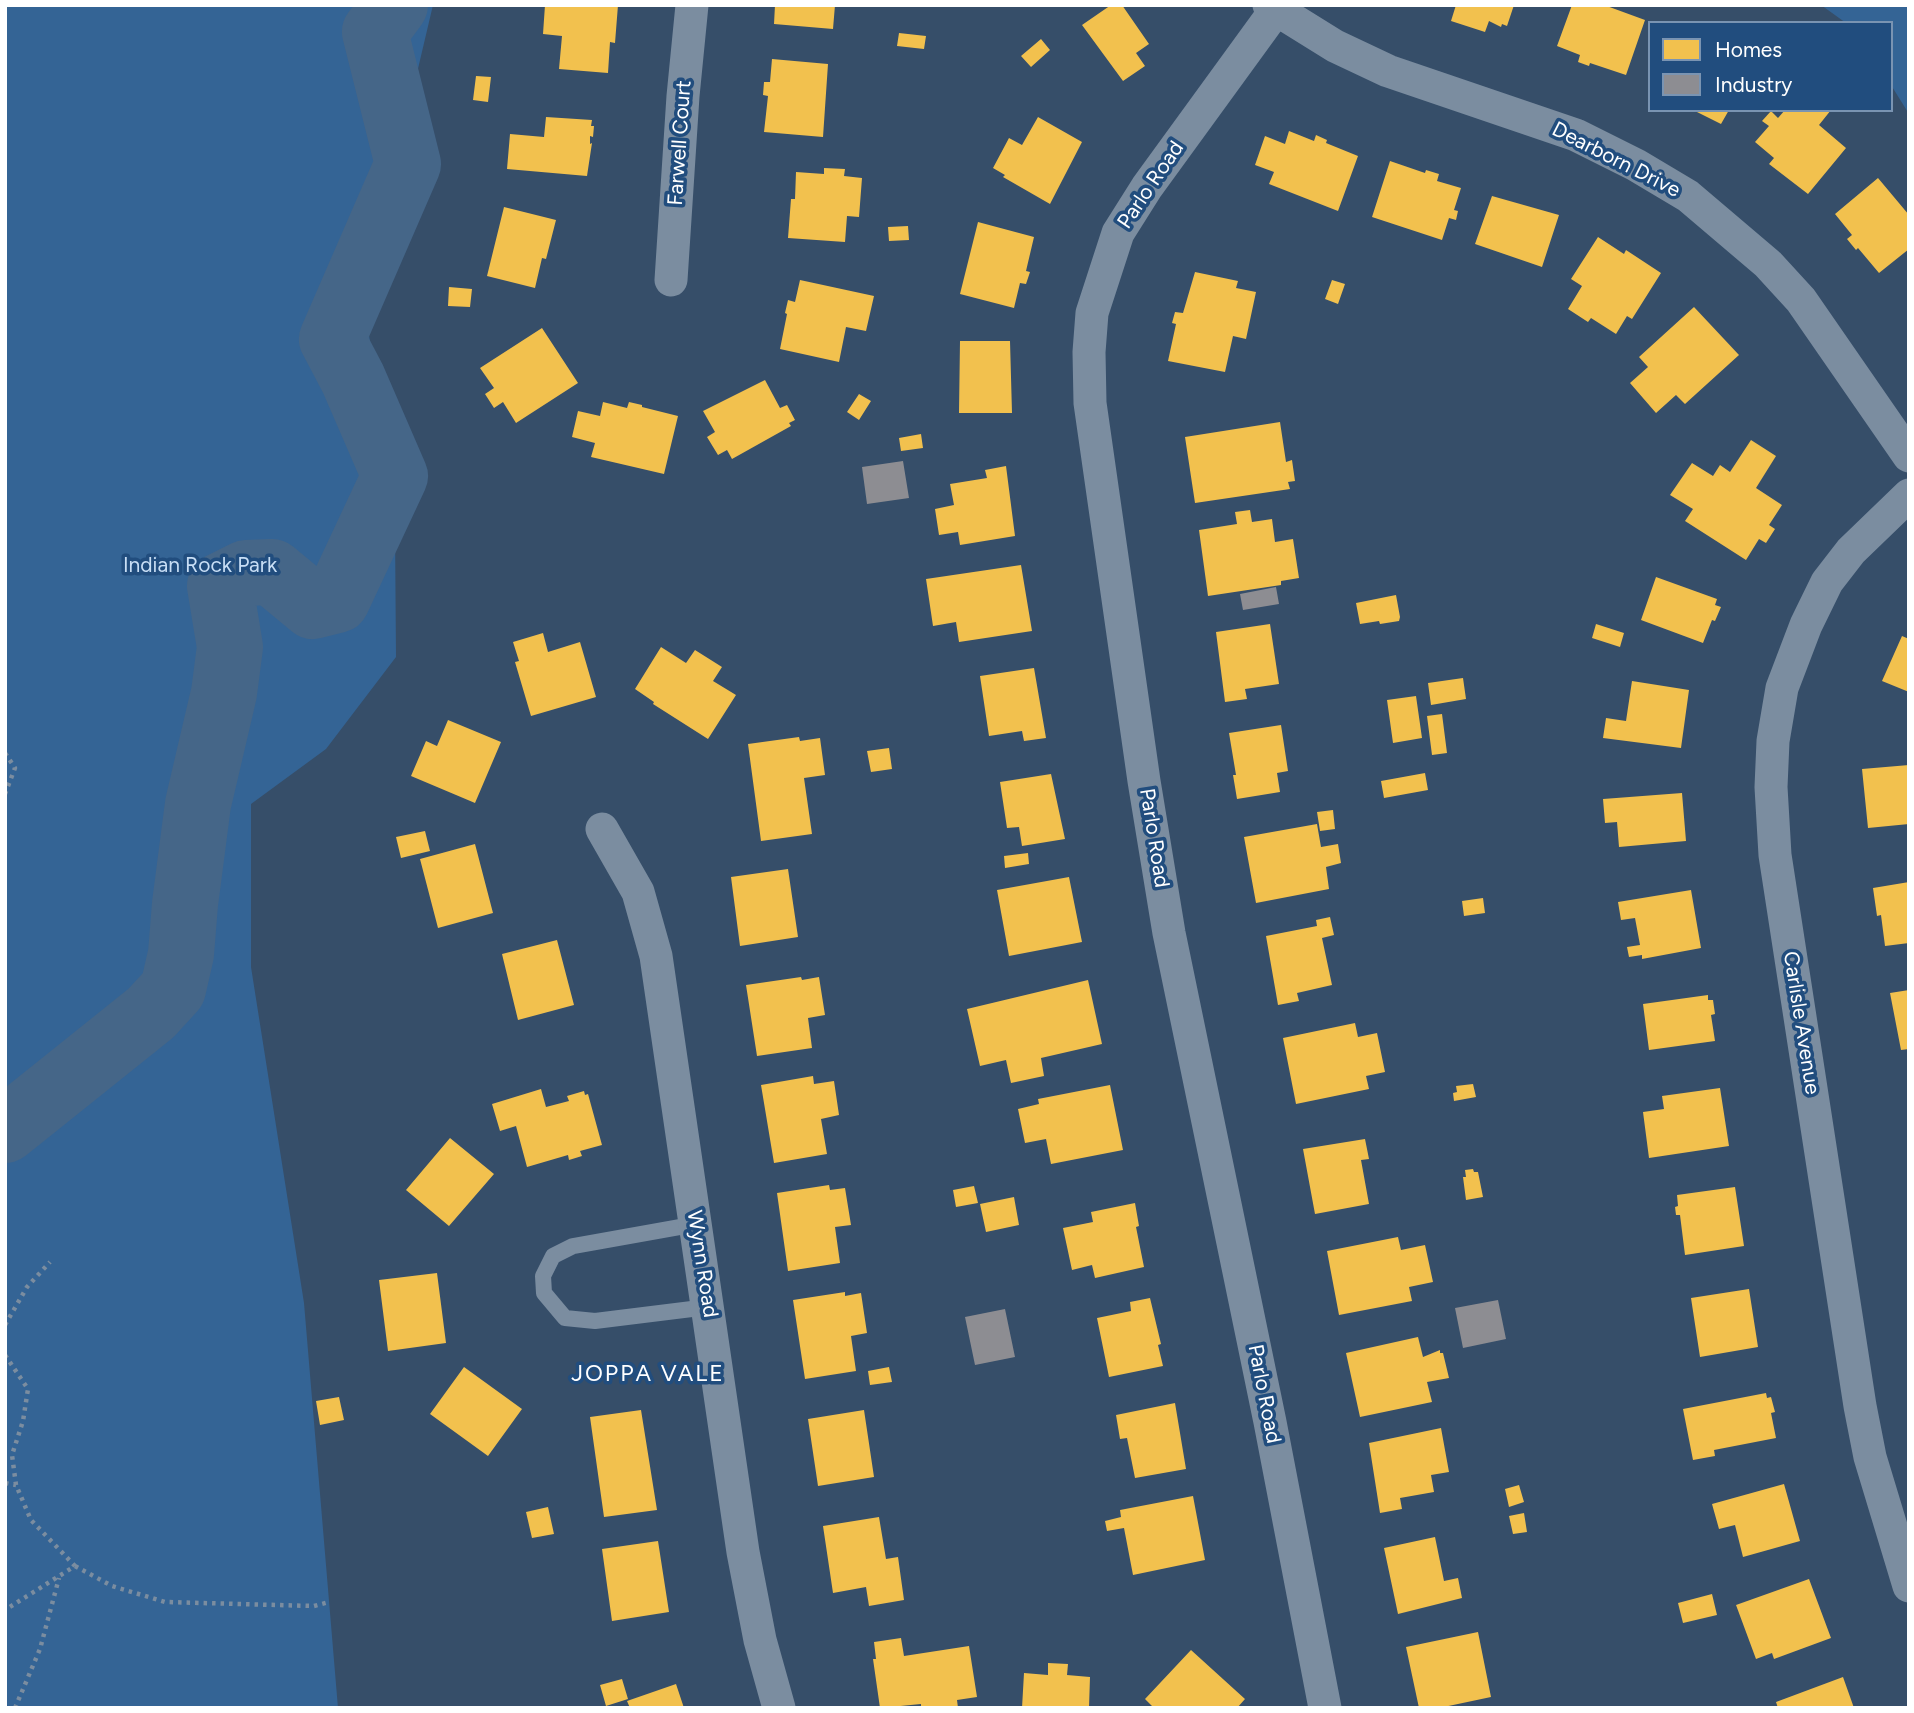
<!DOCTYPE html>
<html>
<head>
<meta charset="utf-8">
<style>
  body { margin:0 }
  #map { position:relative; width:1914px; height:1713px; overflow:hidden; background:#364e69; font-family:Figtree,sans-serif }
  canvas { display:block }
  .frame { position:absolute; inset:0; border:7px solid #fff; pointer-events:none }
  .legend { position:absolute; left:1648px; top:21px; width:245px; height:91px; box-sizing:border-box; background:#214d7e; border:2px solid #7a94b2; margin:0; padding:9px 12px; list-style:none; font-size:21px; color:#fff }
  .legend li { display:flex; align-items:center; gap:14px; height:35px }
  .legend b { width:35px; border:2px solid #7a94b2 }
</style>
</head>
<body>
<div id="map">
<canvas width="1914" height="1713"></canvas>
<div class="frame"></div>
<ul class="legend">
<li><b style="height:19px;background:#f2c14e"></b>Homes</li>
<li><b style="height:19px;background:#8d8d92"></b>Industry</li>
</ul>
</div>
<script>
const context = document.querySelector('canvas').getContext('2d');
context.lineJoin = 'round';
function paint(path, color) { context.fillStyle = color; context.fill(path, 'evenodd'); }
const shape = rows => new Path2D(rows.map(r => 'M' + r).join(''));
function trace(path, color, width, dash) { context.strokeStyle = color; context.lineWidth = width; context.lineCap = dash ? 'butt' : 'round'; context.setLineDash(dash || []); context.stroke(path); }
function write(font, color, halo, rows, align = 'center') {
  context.font = font + ' Figtree,sans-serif'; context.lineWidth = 7; context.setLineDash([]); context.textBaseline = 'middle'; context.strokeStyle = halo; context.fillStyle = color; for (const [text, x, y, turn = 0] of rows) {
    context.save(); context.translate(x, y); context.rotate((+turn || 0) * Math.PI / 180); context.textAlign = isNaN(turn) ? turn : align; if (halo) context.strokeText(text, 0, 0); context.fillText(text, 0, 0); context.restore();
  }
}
paint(shape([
  [5,5,433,5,364,298,395,528,396,657,326,749,251,804,251,967,304,1303,338,1708,5,1708],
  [1821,5,1909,5,1909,114,1891,85,1891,23,1846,23]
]), '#346495');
paint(shape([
  [545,5,618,5,615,43,610,42,608,73,559,69,562,36,543,34],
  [775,5,835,5,833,29,774,24],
  [1111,5,1122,5,1149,44,1136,53,1145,66,1123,81,1082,25],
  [1456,5,1514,5,1507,26,1502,24,1501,27,1489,21,1485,32,1451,21],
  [1572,5,1604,5,1645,20,1626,75,1590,63,1589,66,1578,62,1580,55,1557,46],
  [899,33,926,36,924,49,897,46],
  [1041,39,1050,50,1031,67,1021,56],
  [772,59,828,64,823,137,764,132,768,96,763,95,764,82,770,82],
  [476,76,491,77,488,102,473,100],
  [1693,110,1729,110,1721,124],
  [1785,110,1831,110,1819,125,1846,148,1808,194,1769,164,1774,158,1755,142,1769,126,1762,121,1771,111,1778,118],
  [546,117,592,120,591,126,594,126,593,137,590,136,590,144,592,143,587,176,507,169,510,134,544,137],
  [1038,117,1082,142,1050,204,1003,177,1005,175,993,168,1009,138,1022,145],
  [1289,131,1314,141,1316,135,1327,140,1326,143,1358,156,1338,211,1269,184,1274,172,1255,165,1265,136,1285,144],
  [1390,161,1425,173,1426,170,1439,174,1437,181,1461,188,1454,210,1458,211,1456,220,1449,218,1442,240,1372,217],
  [824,168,845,169,844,176,862,178,859,217,847,216,845,242,788,238,791,199,795,199,796,172,824,174],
  [1878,178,1909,215,1909,249,1879,273,1858,248,1856,250,1847,239,1852,235,1835,214],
  [1492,196,1559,215,1542,267,1475,244],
  [504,207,556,220,546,259,542,258,535,288,487,276],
  [978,222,1034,237,1026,271,1030,272,1026,284,1020,283,1014,308,960,294],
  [908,226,909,240,889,241,888,227],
  [1598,237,1624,254,1626,250,1661,273,1632,319,1627,316,1616,334,1591,318,1588,322,1568,309,1582,286,1571,279],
  [1195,272,1238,281,1236,288,1256,292,1246,339,1233,336,1225,372,1168,361,1176,324,1172,323,1175,312,1183,313],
  [800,280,874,296,866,331,846,327,839,362,780,349,787,314,785,313,788,300,795,302],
  [1332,280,1345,284,1338,304,1325,299],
  [449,287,472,289,470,307,448,306],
  [1694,307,1739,355,1685,404,1676,395,1656,413,1630,383,1648,367,1639,357],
  [542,328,578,383,516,423,503,402,494,408,485,394,494,388,480,368],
  [960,341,1010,341,1012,413,959,413],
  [765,380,780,408,787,405,795,420,789,423,791,426,732,459,727,450,718,455,707,437,715,432,703,411],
  [859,394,871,401,859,420,847,412],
  [603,402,627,408,629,402,642,405,642,407,678,416,664,474,591,457,595,443,572,437,578,411,600,416],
  [1280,422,1286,462,1292,460,1295,481,1288,482,1290,489,1195,503,1185,437],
  [921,434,923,448,901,451,899,438],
  [1751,440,1776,456,1756,488,1782,505,1769,525,1775,529,1766,543,1759,539,1746,560,1685,521,1693,509,1670,495,1692,463,1713,476,1720,465,1730,472],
  [1006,466,1015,536,960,545,958,532,939,535,935,509,954,505,950,484,987,478,985,470],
  [1250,510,1252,522,1272,519,1275,542,1293,539,1299,578,1281,581,1281,585,1208,596,1199,530,1237,524,1235,512],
  [1021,565,1032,631,959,642,956,622,933,626,926,579],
  [1656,577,1717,599,1715,605,1721,607,1715,621,1712,620,1703,643,1641,620],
  [1396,595,1400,617,1399,621,1380,624,1379,621,1360,624,1356,603],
  [1270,624,1279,684,1245,689,1247,699,1225,702,1216,632],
  [1596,624,1624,633,1620,647,1592,638],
  [543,633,548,652,580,642,596,697,531,716,515,662,519,661,513,642],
  [1902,636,1909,639,1909,692,1882,681],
  [661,647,686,663,695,650,722,667,713,681,736,695,708,739,653,704,654,702,635,689],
  [1034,668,1046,738,1024,741,1022,731,989,736,980,676],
  [1463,678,1466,699,1431,705,1428,683],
  [1632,681,1689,690,1681,748,1603,738,1606,718,1626,721],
  [1416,696,1422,738,1393,743,1387,700],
  [1442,714,1447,753,1432,755,1427,716],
  [448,720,501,742,475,803,411,776,426,741,437,746],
  [1281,725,1288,771,1277,773,1280,792,1237,799,1233,775,1236,775,1229,733],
  [799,737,800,741,820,738,825,775,804,778,812,834,761,841,748,744],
  [889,748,892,769,871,772,867,751],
  [1909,765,1909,824,1868,828,1862,769],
  [1425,773,1428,790,1384,798,1381,781],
  [1051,774,1065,839,1022,846,1019,827,1007,828,1000,782],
  [1682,793,1686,841,1619,847,1617,822,1605,823,1603,799],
  [1333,810,1335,829,1320,831,1317,812],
  [1317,824,1321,847,1338,844,1341,863,1326,867,1329,889,1256,903,1244,837],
  [425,831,430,851,401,858,396,837],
  [475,844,493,913,438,928,420,859],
  [1028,853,1029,864,1005,868,1004,856],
  [788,869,798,937,740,946,731,877],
  [1069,877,1082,942,1009,956,997,890],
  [1909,882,1909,943,1885,946,1881,915,1877,916,1873,888],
  [1691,890,1701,948,1642,959,1642,955,1629,957,1627,947,1640,945,1635,918,1621,920,1618,902],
  [1483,898,1485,913,1464,916,1462,901],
  [1330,917,1334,935,1322,938,1332,985,1297,993,1299,1001,1278,1005,1266,936,1317,926,1316,920],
  [557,940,574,1005,518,1020,502,954],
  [801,977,802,980,819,977,825,1015,808,1018,812,1048,757,1056,746,985],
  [1088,980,1102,1044,1041,1058,1044,1076,1011,1083,1006,1060,980,1066,967,1009],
  [1909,990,1909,1049,1901,1050,1890,993],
  [1708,995,1708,1000,1713,1000,1715,1014,1711,1015,1715,1041,1649,1050,1643,1004],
  [1355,1023,1358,1037,1377,1033,1385,1072,1366,1076,1369,1089,1296,1104,1283,1038],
  [813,1076,814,1084,834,1081,839,1115,821,1119,827,1154,774,1163,761,1085],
  [1473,1084,1476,1097,1454,1101,1453,1093,1457,1092,1456,1086],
  [1110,1085,1123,1150,1051,1164,1046,1139,1025,1143,1018,1109,1039,1104,1038,1099],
  [1720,1088,1729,1146,1649,1158,1643,1112,1664,1109,1662,1096],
  [541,1089,546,1107,569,1101,567,1096,584,1091,585,1095,588,1094,602,1145,580,1151,582,1156,569,1160,568,1155,527,1167,516,1126,500,1131,492,1104],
  [450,1138,494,1174,449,1226,406,1190],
  [1365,1139,1369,1159,1361,1160,1369,1204,1315,1214,1303,1149],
  [1473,1169,1474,1172,1478,1172,1483,1197,1466,1200,1463,1177,1466,1177,1465,1170],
  [829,1185,830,1190,845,1188,851,1225,835,1227,840,1263,788,1271,777,1193],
  [974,1186,978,1203,956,1207,953,1190],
  [1735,1187,1744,1246,1685,1255,1680,1215,1676,1215,1675,1207,1678,1206,1677,1195],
  [1014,1197,1019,1225,986,1232,980,1204],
  [1135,1203,1139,1226,1136,1227,1144,1267,1095,1278,1092,1265,1072,1270,1063,1228,1093,1222,1091,1212],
  [1398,1237,1401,1250,1425,1245,1433,1282,1409,1287,1412,1301,1339,1315,1327,1251],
  [437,1273,446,1343,388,1351,379,1280],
  [1749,1289,1758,1347,1700,1357,1691,1298],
  [845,1292,845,1296,861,1293,867,1333,851,1336,856,1371,805,1379,793,1300],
  [1150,1298,1161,1344,1158,1345,1163,1366,1109,1377,1097,1318,1131,1311,1130,1302],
  [1418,1337,1423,1357,1440,1350,1440,1353,1443,1353,1449,1378,1427,1382,1432,1402,1360,1417,1346,1353],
  [464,1367,522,1409,488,1456,430,1414],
  [889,1367,892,1382,870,1385,868,1371],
  [1766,1393,1767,1398,1771,1397,1775,1412,1771,1413,1776,1438,1714,1450,1715,1456,1693,1460,1683,1409],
  [339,1397,344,1420,320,1425,316,1401],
  [1175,1403,1186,1469,1135,1478,1127,1438,1120,1439,1116,1415],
  [641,1410,657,1510,604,1517,590,1417],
  [864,1410,874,1477,818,1486,808,1419],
  [1441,1428,1449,1472,1431,1475,1434,1492,1400,1498,1402,1509,1380,1513,1369,1443],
  [1784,1484,1800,1541,1743,1557,1735,1525,1719,1529,1712,1504],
  [1519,1485,1524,1502,1509,1507,1505,1489],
  [1193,1496,1205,1560,1133,1575,1124,1528,1107,1531,1105,1521,1121,1517,1120,1510],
  [548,1507,554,1534,532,1538,526,1512],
  [1524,1513,1527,1532,1513,1534,1509,1516],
  [879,1517,886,1559,898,1557,904,1600,869,1606,866,1587,833,1593,823,1526],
  [1435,1537,1444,1581,1458,1578,1462,1598,1398,1614,1384,1548],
  [658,1541,669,1612,612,1621,602,1549],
  [1809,1579,1831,1638,1774,1659,1772,1653,1756,1659,1736,1605],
  [1712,1594,1717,1615,1683,1623,1678,1603],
  [1478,1632,1491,1697,1439,1708,1419,1708,1406,1647],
  [901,1638,904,1656,969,1646,977,1697,957,1700,958,1708,921,1708,921,1704,880,1708,873,1659,876,1659,874,1642],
  [1191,1650,1245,1699,1237,1708,1154,1708,1145,1699],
  [1048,1663,1068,1664,1067,1675,1090,1677,1089,1708,1022,1708,1024,1673,1048,1675],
  [1843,1677,1854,1708,1778,1708,1776,1702],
  [622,1679,628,1699,606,1706,600,1685],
  [676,1684,684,1708,630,1708,627,1701]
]), '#f2c14e');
paint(shape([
  [903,461,909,498,867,504,862,467],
  [1276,587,1279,604,1243,610,1240,594],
  [1498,1300,1506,1339,1463,1348,1455,1308],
  [1005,1309,1015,1357,975,1365,965,1317]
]), '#8d8d92');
trace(shape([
  [5,1130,151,1013,173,989,181,954,185,904,198,804,224,693,230,647,220,586,246,573,272,572,313,606,337,600,395,476,353,379,332,339,408,164,375,32,395,5]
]), '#456688', 66);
trace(shape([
  [5,753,15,768,5,794],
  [5,1325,27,1287,50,1262],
  [5,1355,28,1389,23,1421,12,1455,16,1485,31,1520,75,1566,5,1610],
  [5,1483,16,1485],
  [75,1566,112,1586,165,1602,314,1606,329,1602],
  [15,1708,40,1649,59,1578]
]), '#7b8da0', 4.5, [3.5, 5]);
trace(shape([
  [696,1224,573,1246,553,1256,543,1276,544,1293,565,1318,595,1321,708,1307]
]), '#7b8da0', 16);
trace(shape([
  [1269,5,1335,46,1388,71,1576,135,1636,165,1688,196,1768,264,1801,300,1909,456],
  [1275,11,1147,187,1118,233,1092,313,1089,352,1090,403,1144,781,1169,933,1270,1422,1325,1708],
  [671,280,683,96,692,5],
  [1909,495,1851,551,1827,582,1806,625,1782,688,1773,741,1771,787,1775,855,1860,1406,1870,1457,1909,1586],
  [602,829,638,892,656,956,743,1552,760,1640,779,1708]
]), '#7b8da0', 33);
write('21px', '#fff', '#214d7e', [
  ["Farwell Court",680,143,-86],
  ["Dearborn Drive",1616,160,27],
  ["Parlo Road",1151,185,-56],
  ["Parlo Road",1154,838,81],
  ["Carlisle Avenue",1801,1023,81],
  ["Wynn Road",702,1264,81],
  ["Parlo Road",1264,1394,79]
]);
write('21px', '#c8def5', '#214d7e', [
  ["Indian Rock Park",200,566]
]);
context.letterSpacing = '2px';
write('23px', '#fff', '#214d7e', [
  ["JOPPA VALE",648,1374]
]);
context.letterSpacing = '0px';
</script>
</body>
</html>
